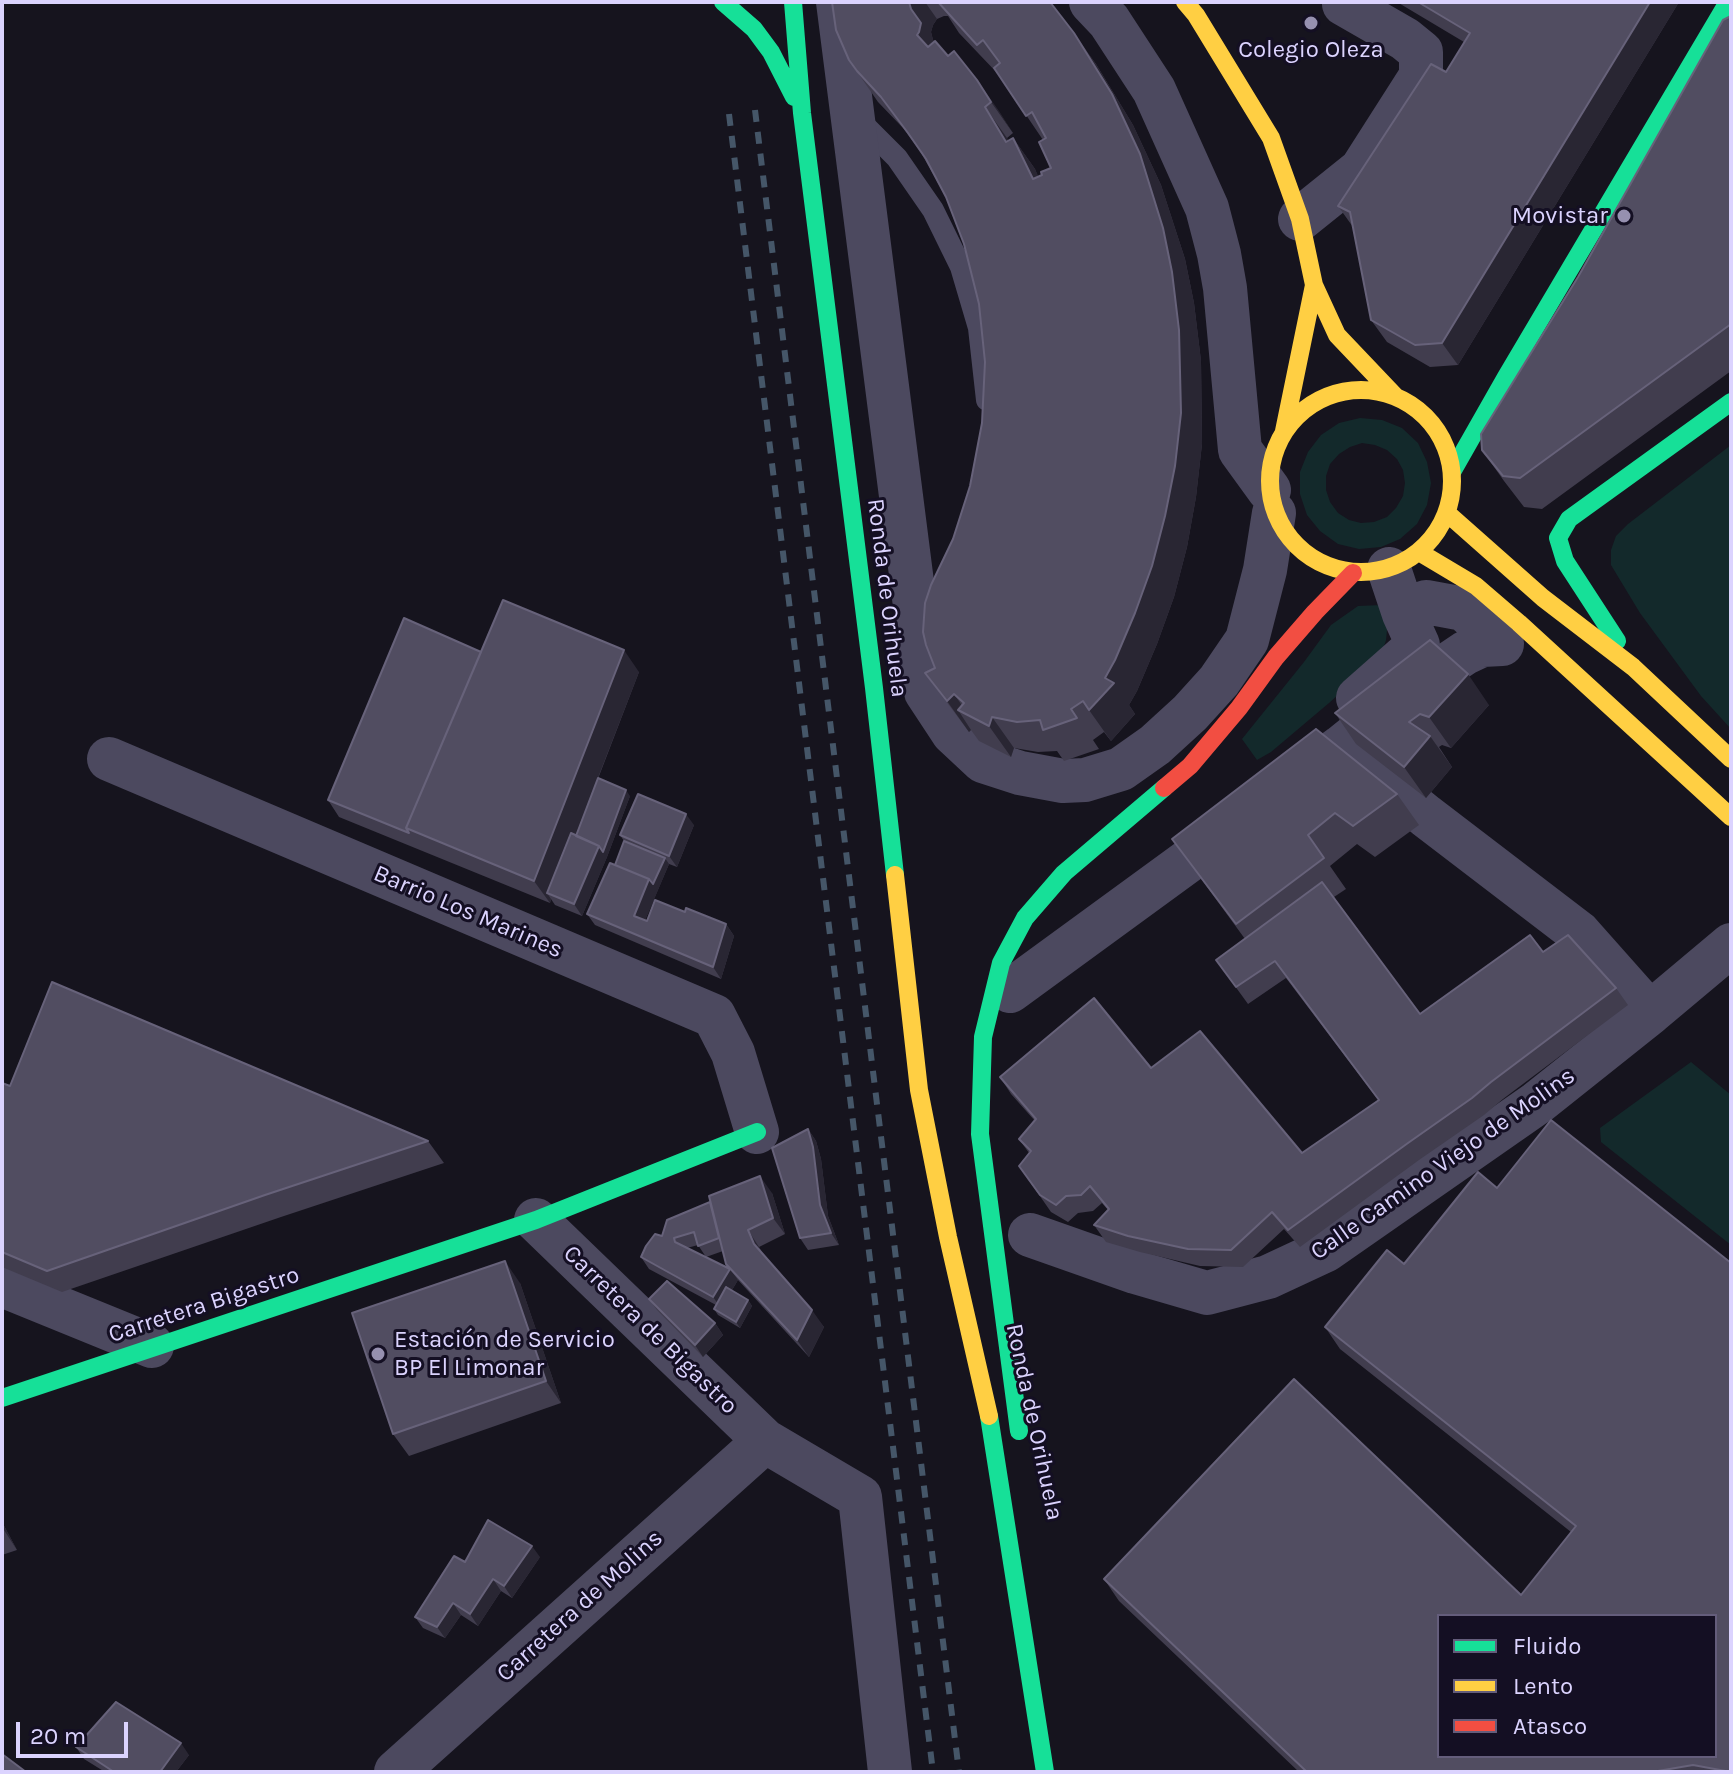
<!DOCTYPE html>
<html>
<head>
<meta charset="utf-8">
<style>
  body { margin:0 }
  #map { position:relative; width:1733px; height:1774px; overflow:hidden; background:#16141e; font-family:Karla,sans-serif }
  canvas { display:block }
  .frame { position:absolute; inset:0; border:4px solid #dbd3fe; pointer-events:none }
  .legend { position:absolute; left:1437px; top:1614px; width:280px; height:144px; box-sizing:border-box; background:#140f23; border:2px solid #645d7b; margin:0; padding:10px 14px; list-style:none; font-size:24px; color:#dbd3fe }
  .legend li { display:flex; align-items:center; gap:16px; height:40px }
  .legend b { width:40px; border:2px solid #645d7b }
  .scale { position:absolute; left:16px; top:1722px; width:112px; height:36px; box-sizing:border-box; border:4px solid #dbd3fe; border-top:0; padding-left:10px; font-size:24px; line-height:28px; white-space:nowrap; color:#dbd3fe; -webkit-text-stroke:6px #140f23; paint-order:stroke }
</style>
</head>
<body>
<div id="map">
<canvas width="1733" height="1774"></canvas>
<div class="frame"></div>
<ul class="legend">
<li><b style="height:10px;background:#16e098"></b>Fluido</li>
<li><b style="height:10px;background:#ffcf43"></b>Lento</li>
<li><b style="height:10px;background:#f24e42"></b>Atasco</li>
</ul>
<div class="scale">20 m</div>
</div>
<script>
const context = document.querySelector('canvas').getContext('2d');
context.lineJoin = 'round';
function paint(path, color) { context.fillStyle = color; context.fill(path, 'evenodd'); }
const shape = rows => new Path2D(rows.map(r => 'M' + r).join(''));
function trace(path, color, width, dash) { context.strokeStyle = color; context.lineWidth = width; context.lineCap = dash ? 'butt' : 'round'; context.setLineDash(dash || []); context.stroke(path); }
function write(font, color, halo, rows, align = 'center') {
  context.font = font + ' Karla,sans-serif'; context.lineWidth = 6; context.setLineDash([]); context.textBaseline = 'middle'; context.strokeStyle = halo; context.fillStyle = color; for (const [text, x, y, turn = 0] of rows) {
    context.save(); context.translate(x, y); context.rotate((+turn || 0) * Math.PI / 180); context.textAlign = isNaN(turn) ? turn : align; if (halo) context.strokeText(text, 0, 0); context.fillText(text, 0, 0); context.restore();
  }
}
paint(shape([
  [1360,418,1382,420,1402,428,1418,443,1427,462,1431,483,1427,505,1417,524,1400,539,1381,547,1359,549,1338,544,1320,531,1307,515,1300,494,1300,472,1308,452,1321,435,1339,423],
  [1362,443,1375,445,1387,450,1397,459,1403,470,1405,483,1403,496,1396,508,1387,517,1374,522,1361,523,1349,520,1338,513,1330,502,1326,490,1326,476,1330,464,1339,454,1350,447],
  [1731,445,1731,729,1701,696,1640,613,1611,565,1611,550,1616,536,1628,524],
  [1382,605,1388,620,1386,640,1381,656,1329,703,1271,752,1257,760,1242,739,1304,662,1331,625,1358,606],
  [1691,1062,1731,1095,1731,1245,1601,1142,1600,1128]
]), '#13292b');
trace(shape([
  [858,119,897,158,933,210,961,267,979,328,987,400]
]), '#4c495f', 22);
trace(shape([
  [838,2,926,692,953,733,983,761,1020,773,1063,781,1085,780,1121,769,1155,745,1190,713,1219,681,1247,640,1265,570,1274,513],
  [1091,2,1109,21,1154,90,1207,208,1219,254,1225,288,1240,450,1269,490],
  [1300,219,1361,170,1421,76,1421,52,1405,39,1344,4,1346,2],
  [1426,602,1464,609,1502,644],
  [1358,698,1418,645,1404,614,1389,569],
  [1341,747,1426,816,1579,933,1650,1013],
  [109,759,714,1016,733,1053,757,1132],
  [1291,784,1341,747,1419,684,1465,653,1482,645,1502,644],
  [1010,991,1236,826],
  [536,1220,765,1441,860,1497,890,1772],
  [1030,1235,1135,1272,1207,1293,1268,1277,1326,1250,1537,1103,1650,1013,1731,945],
  [2,1285,152,1346],
  [396,1772,765,1441]
]), '#4c495f', 44);
trace(shape([
  [723,2,754,29,771,52,794,97],
  [793,2,802,113,874,688,895,875],
  [1452,472,1506,377,1728,2],
  [1617,641,1565,561,1558,538,1569,519,1731,402],
  [2,1398,536,1220,757,1132],
  [989,1416,1045,1772],
  [1019,1431,980,1134,983,1037,1001,963,1025,918,1064,873,1164,788]
]), '#16e098', 18);
trace(shape([
  [1185,2,1196,15,1271,138,1300,219,1314,285,1337,335,1395,396],
  '1270 481a91 91 0 1 1 182 0a91 91 0 1 1-182 0Z',
  [1284,431,1314,285],
  [1447,513,1543,598,1633,667,1731,759],
  [1419,552,1476,586,1519,623,1731,817],
  [895,875,919,1090,948,1237,989,1416]
]), '#ffcf43', 18);
trace(shape([
  [1164,788,1190,766,1239,708,1276,657,1315,612,1353,573]
]), '#f24e42', 18);
trace(shape([
  [755,110,959,1772],
  [729,114,933,1772]
]), '#455668', 6, [12, 10]);
paint(shape([
  [832,2,1050,2,1096,64,1133,125,1161,185,1185,259,1194,303,1201,361,1202,444,1196,497,1187,547,1174,597,1157,644,1137,691,1129,705,1135,714,1111,741,1104,732,1093,740,1099,749,1064,761,1057,751,1038,752,1014,748,1011,757,979,741,971,730,969,732,925,673,935,668,953,539,970,486,982,423,985,362,979,304,964,244,946,197,920,151,903,128,878,102,849,60],
  [944,16,948,16,959,33,999,75,1043,140,1051,168,1042,175,1038,177,1035,169,1013,138,1008,141,1007,138,1013,133,977,80,948,56,933,40,931,32,933,25,937,19],
  [1397,2,1679,2,1458,365,1430,367,1387,342,1371,320,1353,227,1338,206,1446,72,1464,42],
  [1731,16,1731,371,1542,509,1524,507,1504,481,1482,450,1578,277],
  [481,652,639,672,576,836,630,796,607,857,582,916,555,905,551,899,550,903,339,817,328,800],
  [1489,705,1451,748,1442,745,1439,747,1452,767,1426,798,1356,744,1335,713],
  [1397,794,1419,825,1375,857,1357,844,1330,866,1346,889,1334,897,1420,1014,1543,952,1616,988,1628,1005,1503,1099,1484,1115,1419,1160,1300,1247,1284,1229,1243,1267,1200,1266,1140,1252,1106,1242,1094,1225,1108,1210,1102,1203,1093,1211,1078,1213,1068,1222,1051,1212,1019,1166,1029,1153,1019,1139,1035,1121,1011,1094,1000,1077,1151,1068,1302,1153,1379,1101,1286,978,1248,1004,1216,960,1245,939,1172,839],
  [694,825,677,867,669,864,645,920,647,921,685,912,726,924,734,936,721,979,595,925,587,914,615,865,624,841,620,835],
  [2,1083,10,1086,428,1141,444,1163,281,1217,62,1292,2,1267],
  [808,1129,816,1141,821,1159,828,1216,839,1245,808,1250,800,1238],
  [1497,1188,1731,1772,1299,1772,1119,1601,1104,1579,1521,1595,1571,1532,1340,1349,1325,1327],
  [772,1193,785,1234,759,1247,763,1254,824,1327,809,1357,738,1280,732,1290,748,1300,752,1306,740,1328,718,1315,714,1309,716,1305,649,1269,641,1257,662,1236],
  [698,1245,706,1257,687,1248],
  [723,1251,726,1264,730,1269,706,1257],
  [520,1283,561,1403,409,1456,393,1434],
  [649,1299,715,1323,723,1335,703,1357,657,1310],
  [2,1522,17,1550,2,1555],
  [540,1557,512,1598,501,1591,478,1626,461,1615,445,1638,423,1628,415,1617],
  [76,1747,189,1755,176,1772,105,1772,84,1759]
]), '#413d4e');
paint(shape([
  [909,2,925,2,937,19,933,25,931,32,933,40,942,54,941,63,917,35],
  [1650,2,1679,2,1458,365,1442,343],
  [1074,33,1096,64,1133,125,1161,185,1185,259,1194,303,1201,361,1202,444,1196,497,1187,547,1174,597,1157,644,1137,691,1129,705,1135,714,1111,741,1089,710,1105,678],
  [977,80,999,111,1013,133,991,102],
  [985,107,1007,138,1028,173,1006,142],
  [1013,138,1035,169,1054,210,1033,179],
  [624,650,639,672,552,896,547,893,551,899,550,903,534,881],
  [1468,674,1489,705,1451,748,1429,717],
  [954,694,970,717,958,710,971,730,969,732,947,701],
  [992,717,1014,748,1011,757,989,726],
  [1430,736,1452,767,1426,798,1404,767],
  [626,790,630,796,607,857,582,916,574,904,599,846],
  [686,814,694,825,677,867,669,856],
  [665,858,669,864,642,928,634,916,649,879],
  [726,924,734,936,721,979,713,967],
  [808,1129,816,1141,821,1159,828,1216,839,1245,831,1233,820,1205],
  [760,1176,772,1193,785,1234,773,1218],
  [748,1230,759,1247,765,1261,754,1244],
  [505,1261,520,1283,561,1403,546,1381],
  [730,1269,738,1280,721,1308,713,1297],
  [748,1300,752,1306,740,1328,736,1322],
  [812,1310,824,1327,809,1357,797,1340],
  [715,1323,723,1335,703,1357,695,1345],
  [2,1522,17,1550,2,1527],
  [532,1546,540,1557,512,1598,504,1586],
  [493,1579,501,1591,478,1626,470,1614],
  [453,1603,461,1615,445,1638,437,1627],
  [181,1743,189,1755,176,1772,160,1772]
]), '#292633');
const building = shape([
  [832,2,909,2,911,9,921,23,919,32,917,35,928,47,935,41,948,56,954,51,977,80,991,102,985,107,1006,142,1013,138,1033,179,1042,175,1041,172,1051,168,1039,142,1046,138,1032,112,1026,116,994,68,1000,63,983,40,977,45,938,2,1050,2,1074,33,1112,94,1140,154,1163,228,1172,272,1179,330,1181,413,1175,466,1165,516,1152,566,1135,613,1115,660,1105,678,1114,683,1089,710,1083,701,1071,709,1077,718,1043,730,1040,720,1017,722,992,717,989,726,958,710,964,703,954,694,947,701,925,673,935,668,926,645,923,632,925,603,931,585,953,539,970,486,982,423,985,362,979,304,964,244,946,197,926,159,908,133,881,97,857,71,849,60,836,30,832,2],
  [1418,2,1650,2,1442,343,1415,345,1371,320,1350,212,1338,206,1431,64,1446,72,1470,33,1418,2],
  [1731,16,1731,324,1520,478,1503,476,1482,450,1481,434,1578,277,1723,20,1731,16],
  [503,600,624,650,534,881,406,828,503,600],
  [404,618,481,652,406,828,409,833,328,800,404,618],
  [1430,640,1468,674,1429,717,1420,714,1409,722,1430,736,1404,767,1335,713,1430,640],
  [1316,729,1397,794,1353,826,1335,813,1308,835,1324,858,1236,924,1172,839,1316,729],
  [598,778,626,790,603,852,599,846,576,836,598,778],
  [638,794,686,814,669,856,620,835,638,794],
  [571,833,599,846,574,904,547,893,571,833],
  [624,841,665,858,653,884,649,879,615,865,624,841],
  [610,863,649,879,634,916,647,921,655,900,685,912,686,908,726,924,713,967,587,914,610,863],
  [1322,882,1420,1014,1530,935,1543,952,1568,935,1616,988,1491,1082,1472,1098,1408,1143,1288,1230,1272,1212,1231,1250,1188,1249,1128,1236,1094,1225,1109,1209,1090,1186,1081,1195,1066,1196,1056,1205,1040,1195,1019,1166,1031,1151,1019,1139,1036,1119,1000,1077,1094,998,1151,1068,1200,1031,1302,1153,1379,1100,1275,961,1236,987,1216,960,1322,882],
  [52,982,428,1141,265,1195,47,1271,2,1252,2,1083,10,1086,52,982],
  [1551,1120,1731,1263,1731,1772,1693,1765,1652,1772,1307,1772,1104,1579,1294,1379,1521,1595,1576,1526,1325,1327,1387,1250,1404,1264,1478,1172,1497,1188,1551,1120],
  [1439,1616,1715,1616,1715,1756,1439,1756,1439,1616],
  [808,1129,813,1147,820,1205,831,1233,800,1238,772,1148,808,1129],
  [760,1176,773,1218,748,1230,754,1244,812,1310,797,1340,726,1264,709,1196,760,1176],
  [710,1202,719,1238,698,1246,694,1232,674,1238,675,1242,730,1269,713,1297,641,1257,646,1246,655,1234,662,1236,667,1220,710,1202],
  [505,1261,546,1381,393,1434,352,1313,505,1261],
  [667,1281,715,1323,695,1345,649,1299,667,1281],
  [726,1287,748,1300,736,1322,714,1309,726,1287],
  [488,1520,532,1546,504,1586,493,1579,470,1614,453,1603,437,1627,415,1617,454,1556,465,1562,488,1520],
  [116,1702,181,1743,160,1772,114,1772,76,1747,116,1702],
  [2,1754,26,1772,2,1772,2,1754]
]);
paint(building, '#514d61');
trace(building, '#67627a', 2);
for (const [x, y, r, color] of [
  [1311,23,8,"#9690b0"],
  [1624,216,8,"#9690b0"],
  [378,1354,8,"#9690b0"]
]) { const dot = new Path2D(); dot.arc(x, y, r, 0, 2 * Math.PI); context.fillStyle = color; context.fill(dot); trace(dot, '#140f23', 3); }
write('24px', '#dbd3fe', '#140f23', [
  ["Colegio Oleza",1311,50],
  ["Movistar",1608,216,"right"],
  ["Estación de Servicio",394,1340,"left"],
  ["BP El Limonar",394,1368,"left"]
]);
write('24px', '#dbd3fe', '#140f23', [
  ["Ronda de Orihuela",887,598,83],
  ["Barrio Los Marines",468,912,23],
  ["Calle Camino Viejo de Molins",1443,1164,-35],
  ["Carretera Bigastro",204,1305,-18],
  ["Carretera de Bigastro",650,1330,44],
  ["Ronda de Orihuela",1034,1422,78],
  ["Carretera de Molins",580,1606,-42]
]);
</script>
</body>
</html>
